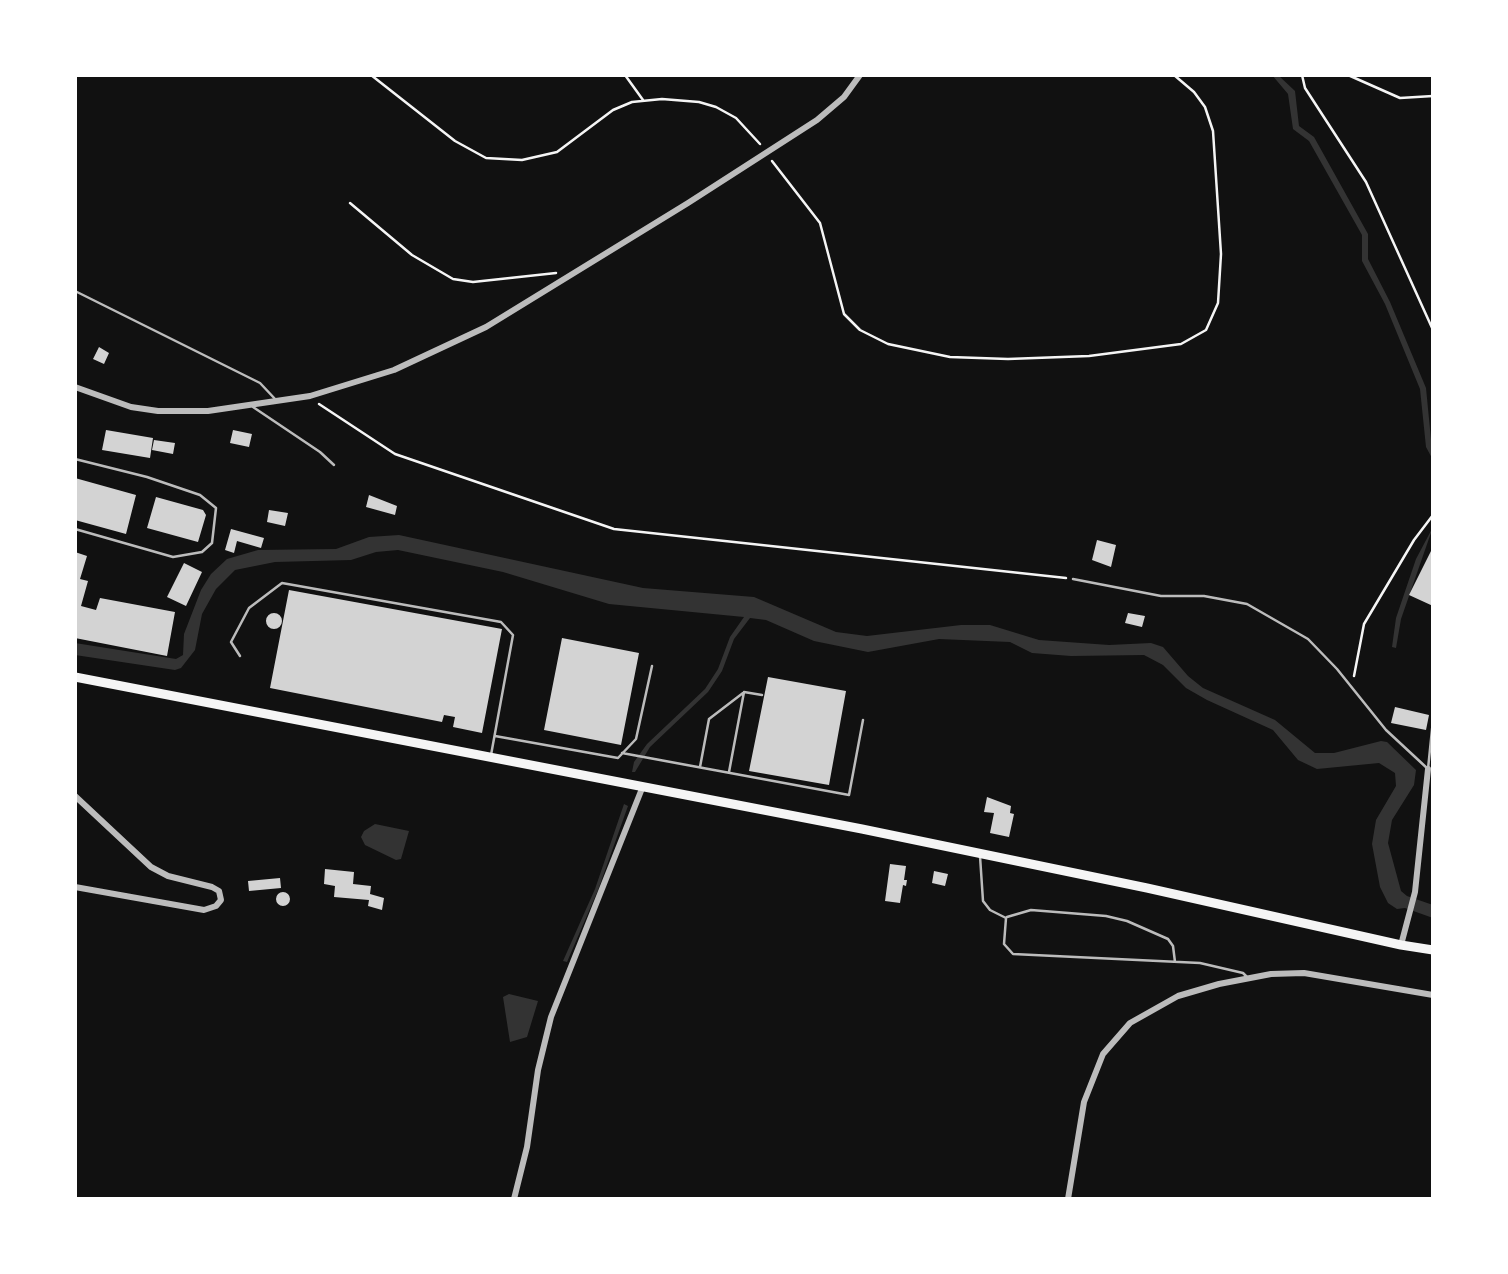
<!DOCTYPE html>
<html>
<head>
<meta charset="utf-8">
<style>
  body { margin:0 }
  #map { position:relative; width:1508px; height:1274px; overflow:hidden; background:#111; font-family:Rubik,sans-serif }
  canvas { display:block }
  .frame { position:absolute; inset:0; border:77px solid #fff; pointer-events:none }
</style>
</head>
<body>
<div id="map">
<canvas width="1508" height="1274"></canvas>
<div class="frame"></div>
</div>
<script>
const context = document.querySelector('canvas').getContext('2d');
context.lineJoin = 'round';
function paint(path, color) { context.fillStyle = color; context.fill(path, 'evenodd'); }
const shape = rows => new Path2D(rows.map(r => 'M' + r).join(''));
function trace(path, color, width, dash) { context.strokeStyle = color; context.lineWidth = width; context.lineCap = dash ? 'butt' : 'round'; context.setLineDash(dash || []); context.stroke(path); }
paint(shape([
  [1272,75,1278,75,1295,91,1299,126,1314,137,1368,234,1368,259,1390,302,1426,388,1433,460,1426,447,1420,389,1385,304,1362,261,1362,235,1309,141,1293,129,1288,94],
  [1433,527,1401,619,1396,648,1392,647,1396,618,1416,559],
  [399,535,643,588,754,597,836,632,867,636,961,625,990,625,1039,640,1109,645,1151,643,1163,647,1188,676,1203,688,1275,720,1315,753,1334,753,1381,741,1387,742,1416,770,1414,785,1392,820,1388,843,1401,891,1407,896,1433,905,1433,918,1405,908,1397,909,1388,903,1380,887,1372,844,1376,820,1396,786,1395,773,1379,763,1317,769,1298,760,1273,730,1207,700,1186,688,1163,665,1144,655,1071,656,1032,653,1010,642,939,639,868,652,814,641,766,620,750,618,734,639,722,671,708,692,650,747,635,772,632,772,634,762,647,744,705,689,718,669,730,637,744,617,609,604,503,572,398,550,376,552,351,560,275,562,235,570,216,589,202,614,195,650,181,668,175,670,75,655,75,643,176,659,183,655,184,634,201,590,211,574,227,559,258,550,336,549,369,537],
  [624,804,628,806,598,890,567,962,563,961,595,889],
  [375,824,409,831,401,859,396,860,365,845,361,837,364,831],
  [509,994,538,1001,527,1037,510,1042,503,997]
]), '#333');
paint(shape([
  [99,347,109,353,104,364,93,359],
  [106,430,153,438,150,458,102,450],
  [233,430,252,434,249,447,230,443],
  [154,440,175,443,173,454,152,450],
  [75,478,136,495,126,534,75,520],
  [369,495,397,506,395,515,366,507],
  [156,497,203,510,206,515,198,542,147,528],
  [269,510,288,513,285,526,267,522],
  [231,529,264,538,261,548,237,541,234,553,225,550],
  [1097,540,1116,545,1111,567,1092,560],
  [1433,547,1433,606,1409,595],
  [75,552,87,556,80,579,88,581,81,606,96,610,100,598,175,612,167,656,75,638],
  [184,563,202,572,186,606,167,597],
  [289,590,502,629,482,733,453,727,455,717,444,715,442,722,270,688],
  [1128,613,1145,616,1142,627,1125,623],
  '266 621a8 8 0 1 1 16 0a8 8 0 1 1-16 0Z',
  [562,638,639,653,621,745,544,730],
  [768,677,846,691,829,785,749,771],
  [1395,707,1429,715,1426,730,1391,723],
  [987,797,1011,806,1010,813,1014,814,1009,837,990,833,994,813,984,812],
  [890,864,906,866,904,880,907,880,906,886,903,885,900,903,885,901],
  [325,869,354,872,353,884,371,886,370,894,384,898,382,910,368,906,369,900,334,897,335,886,324,884],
  [934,871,948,874,945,886,932,883],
  [280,878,281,888,249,891,248,881],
  '276 899a7 7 0 1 1 14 0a7 7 0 1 1-14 0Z'
]), '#d3d3d3');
trace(shape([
  [371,75,455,141,486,158,522,160,557,152,613,110,632,102,662,99,699,102,716,107,736,118,760,144],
  [625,75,643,100],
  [1302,75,1305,88,1366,182,1433,330],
  [1348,75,1400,98,1433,96],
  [772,161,820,223,844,314,860,330,888,344,950,357,1008,359,1089,356,1181,344,1206,330,1218,303,1221,254,1213,131,1205,107,1194,92,1174,75],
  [350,203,412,255,453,279,473,282,556,273],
  [319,404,395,454,614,529,1066,578],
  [1354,676,1364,624,1414,540,1433,515]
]), '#f5f5f5', 2.5);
trace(shape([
  [75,291,260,383,276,400],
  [253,407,320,452,334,465],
  [75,459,147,477,200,495,216,508,212,543,202,552,173,557,75,529],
  [1073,579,1161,596,1204,596,1247,604,1308,639,1337,669,1386,730,1428,769],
  [240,656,231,642,249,608,282,583,501,622,513,635,491,755],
  [495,736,618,758,636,739,652,666],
  [622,753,849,795,863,720],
  [700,767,709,719,743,693],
  [1428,769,1433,720],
  [729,772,744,692,762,695],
  [980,856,983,901,990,910,1006,918,1004,944,1013,954,1200,963,1243,973,1248,978],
  [1007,917,1031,910,1106,916,1127,921,1168,939,1173,946,1175,962]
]), '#bcbcbc', 2.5);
trace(shape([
  [75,387,131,407,158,411,208,411,310,396,394,370,486,327,688,203,817,120,844,97,860,75],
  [75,796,151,867,168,876,212,887,219,891,221,900,216,906,204,910,75,887],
  [1401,945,1415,892,1428,769],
  [514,1199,527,1147,538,1070,551,1017,643,786],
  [1068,1199,1084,1102,1103,1054,1130,1023,1178,996,1219,984,1271,974,1304,973,1433,995]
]), '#bcbcbc', 6);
trace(shape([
  [75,677,862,829,1147,888,1401,945,1433,950]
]), '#f5f5f5', 9);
</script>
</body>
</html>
